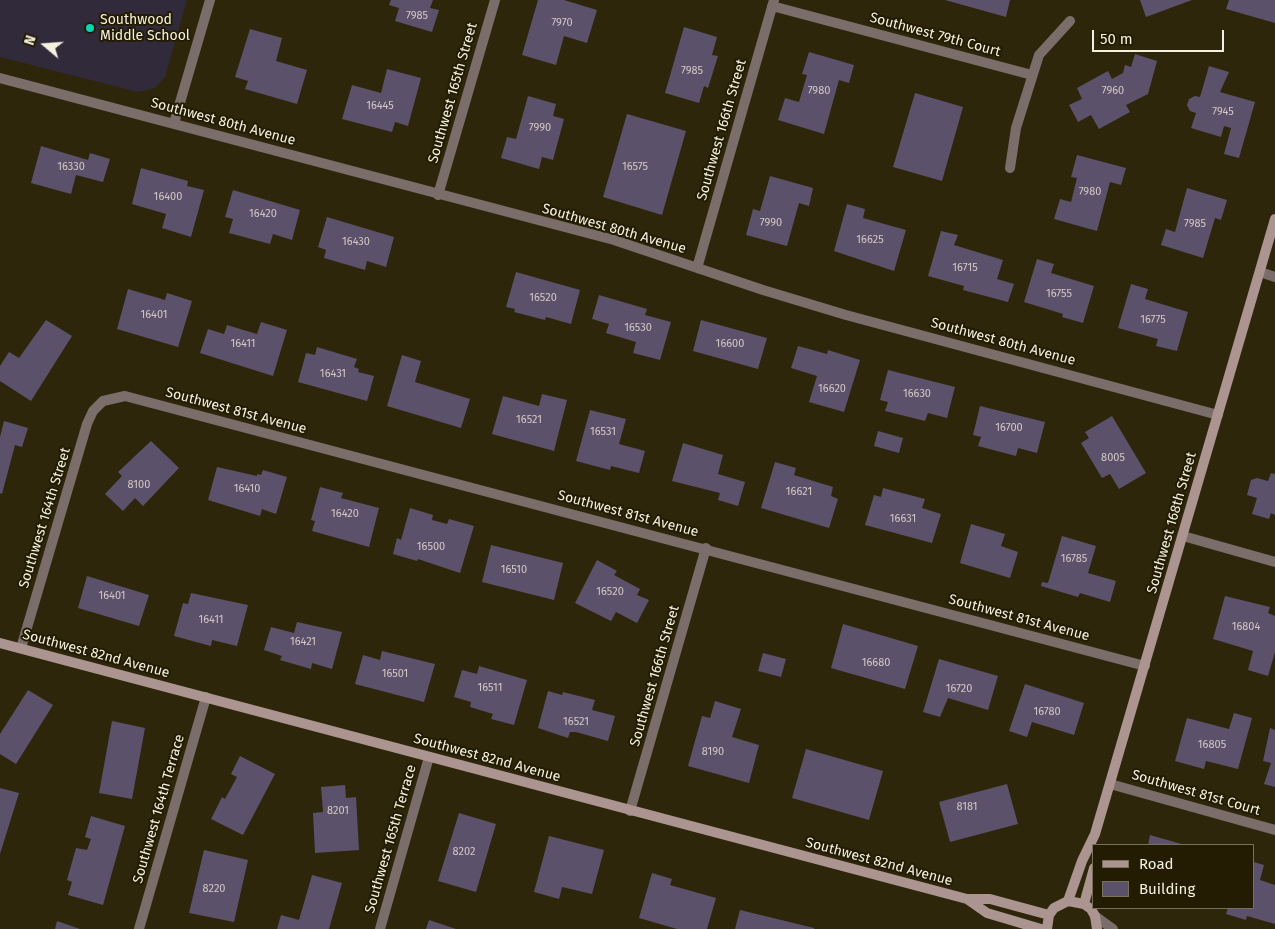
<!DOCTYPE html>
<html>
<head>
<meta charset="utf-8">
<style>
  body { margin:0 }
  #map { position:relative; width:1275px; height:929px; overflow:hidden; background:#2d260b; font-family:"Fira Sans",sans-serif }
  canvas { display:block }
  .legend { position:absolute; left:1092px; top:844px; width:162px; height:65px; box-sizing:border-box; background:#231c03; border:1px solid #77715b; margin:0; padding:6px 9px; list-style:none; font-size:15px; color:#f4f0e0 }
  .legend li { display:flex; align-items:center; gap:10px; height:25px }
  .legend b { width:25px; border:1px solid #77715b }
  .north { position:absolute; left:20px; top:20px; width:50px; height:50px; -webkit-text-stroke:4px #231c03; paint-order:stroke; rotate:288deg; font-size:14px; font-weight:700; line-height:20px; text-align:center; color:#f4f0e0 }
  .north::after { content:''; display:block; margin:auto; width:18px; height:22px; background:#f4f0e0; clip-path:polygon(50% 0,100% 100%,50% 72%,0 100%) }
  .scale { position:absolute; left:1092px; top:30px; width:132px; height:22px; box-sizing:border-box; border:2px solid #f4f0e0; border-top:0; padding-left:6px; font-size:15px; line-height:18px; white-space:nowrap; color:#f4f0e0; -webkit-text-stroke:4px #231c03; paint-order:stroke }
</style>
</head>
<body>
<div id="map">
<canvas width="1275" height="929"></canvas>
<ul class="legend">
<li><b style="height:6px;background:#ac9490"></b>Road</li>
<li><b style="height:14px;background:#5c516b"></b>Building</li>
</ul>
<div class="north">N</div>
<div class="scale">50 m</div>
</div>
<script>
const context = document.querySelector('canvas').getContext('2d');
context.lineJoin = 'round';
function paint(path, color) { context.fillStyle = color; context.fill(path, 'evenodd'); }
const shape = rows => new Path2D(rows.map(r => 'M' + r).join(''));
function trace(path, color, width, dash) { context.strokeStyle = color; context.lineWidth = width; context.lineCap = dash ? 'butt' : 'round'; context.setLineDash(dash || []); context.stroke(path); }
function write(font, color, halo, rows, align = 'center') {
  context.font = font + ' "Fira Sans",sans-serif'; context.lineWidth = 4; context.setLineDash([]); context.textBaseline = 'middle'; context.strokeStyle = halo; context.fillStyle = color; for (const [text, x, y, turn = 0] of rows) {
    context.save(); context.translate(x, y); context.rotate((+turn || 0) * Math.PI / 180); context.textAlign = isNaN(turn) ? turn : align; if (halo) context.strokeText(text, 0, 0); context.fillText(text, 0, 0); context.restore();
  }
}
paint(shape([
  [0,0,187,0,165,77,155,88,138,92,0,57]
]), '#302a3a');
paint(shape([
  [391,0,433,0,430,8,439,10,432,32,395,21,399,8,389,5],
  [538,0,564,0,597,10,587,43,564,36,556,65,522,55],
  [945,0,1010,0,1006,17],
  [1140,0,1192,0,1146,17],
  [1229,0,1275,0,1275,23,1226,9],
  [684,27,717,37,712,55,718,56,708,88,704,86,699,103,665,93],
  [250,29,282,38,276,61,307,70,297,104,245,89,248,81,235,77],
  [809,52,854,65,849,83,839,80,824,134,778,120,785,98,799,102,807,75,802,74],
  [1135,54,1157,61,1148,94,1126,105,1130,112,1099,129,1091,115,1078,122,1069,105,1082,99,1077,88,1108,71,1112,79,1123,73,1125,65,1131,67],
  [1209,66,1229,72,1220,92,1255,102,1239,158,1224,154,1231,128,1224,126,1221,137,1191,128,1196,113,1190,111,1187,105,1189,99,1195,96,1200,97],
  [387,69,421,78,408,126,395,122,392,132,342,119,352,85,381,93],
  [915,93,963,107,942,181,893,167],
  [528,96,556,104,553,116,564,119,553,160,542,157,539,169,501,158,507,137,516,139],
  [627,114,686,131,662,215,603,197],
  [41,146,88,160,90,153,110,159,103,182,76,175,71,194,31,183],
  [1077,155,1126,168,1121,185,1110,182,1097,231,1054,219,1060,199,1071,202,1077,178,1071,177],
  [141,168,188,181,187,186,204,190,191,237,162,228,166,214,132,204],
  [770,176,813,188,809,206,799,203,787,246,746,235,753,209,760,211],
  [1187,188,1227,200,1221,220,1215,218,1203,258,1161,245,1166,229,1175,232],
  [233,190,300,210,292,240,273,234,270,244,229,233,233,219,225,217],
  [847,204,865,209,863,218,906,230,894,271,834,251],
  [327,217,394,237,386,267,367,261,365,270,324,258,326,250,318,247],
  [941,231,958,235,954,245,1003,260,997,279,1014,284,1008,302,963,290,964,286,928,276],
  [1037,259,1054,264,1051,273,1094,286,1083,323,1062,317,1063,314,1024,302],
  [516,272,580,290,571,324,546,317,545,320,514,312,515,309,506,307],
  [1131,284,1148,289,1145,299,1188,312,1177,351,1156,346,1158,339,1118,328],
  [128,289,165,300,167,293,192,301,178,347,117,329],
  [599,295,647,309,645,315,671,322,660,360,633,353,636,342,606,333,609,324,592,319],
  [46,320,72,336,31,401,0,381,0,366,9,352,19,358],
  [701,320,767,338,758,369,693,351],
  [261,322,287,330,273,376,200,353,208,329,224,334,227,325,257,334],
  [798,346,827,354,828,350,860,360,844,412,809,402,817,376,791,368],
  [317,347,357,359,354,367,359,369,358,372,374,376,367,401,298,382,306,353,315,355],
  [402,355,421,361,415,382,470,399,461,428,387,406],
  [888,370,955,387,947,418,928,413,925,421,885,411,888,402,880,400],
  [542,394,567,400,554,451,492,434,503,396,539,406],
  [980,406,1045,422,1037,453,1018,448,1016,456,978,446,981,437,973,435],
  [590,410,626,419,619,444,645,451,639,473,611,466,610,470,576,461],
  [1112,416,1146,473,1119,489,1110,474,1102,478,1081,443,1089,438,1085,432],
  [4,421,28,428,22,447,15,445,2,494,0,493,0,437],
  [878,431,903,438,899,453,874,446],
  [151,441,179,468,143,506,135,498,123,511,105,494,122,476,118,472],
  [683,443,723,455,718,474,745,482,738,506,718,500,720,493,672,481],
  [775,462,796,468,794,475,833,487,831,496,838,499,829,528,761,508],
  [217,467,257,476,257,474,261,475,263,470,287,477,276,514,262,509,260,516,208,500],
  [1271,473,1275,474,1275,515,1271,513,1269,519,1252,514,1257,498,1247,495,1251,480,1257,478,1268,481],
  [320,487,343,493,341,498,379,508,369,547,312,531,315,521,311,520],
  [883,488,925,499,922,508,941,514,932,543,865,525,874,495,881,497],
  [410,508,433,515,432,520,447,524,449,519,474,526,460,573,418,559,417,561,393,554,397,538,401,540],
  [971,524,1005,534,1001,546,1018,552,1010,578,960,563],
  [1062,536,1096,546,1088,573,1116,581,1110,602,1080,593,1078,597,1041,586,1042,582,1048,583],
  [491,545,563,563,554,600,482,582],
  [597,560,617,571,614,575,640,589,637,595,649,600,637,623,616,612,611,621,575,603],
  [87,576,149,595,139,626,78,608],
  [191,593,248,605,237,646,212,640,211,646,174,636,183,603,188,604],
  [1225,596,1270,607,1268,613,1275,616,1275,652,1268,676,1248,670,1253,651,1213,639],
  [297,622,342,632,332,669,312,663,311,669,280,660,282,656,264,650,271,627,294,633],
  [843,624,918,646,905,689,831,668],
  [382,651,435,664,424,702,355,684,363,655,380,660],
  [763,653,786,659,781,677,758,671],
  [939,659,998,676,988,710,948,698,940,717,923,712],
  [479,666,527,680,514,725,491,719,493,714,470,707,471,702,454,697,462,670,477,674],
  [1025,684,1084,703,1074,735,1032,722,1027,737,1009,731],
  [28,690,53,705,16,764,0,754,0,734],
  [548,691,562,695,563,692,595,700,592,710,615,716,608,741,576,732,570,732,568,738,538,728],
  [715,701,741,709,732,737,759,745,749,783,688,766,702,716,710,718],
  [1234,713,1252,718,1238,769,1206,761,1204,769,1175,761,1187,718,1229,729],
  [112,721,145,728,132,799,99,793],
  [1270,728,1275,730,1275,787,1264,784,1271,763,1263,761],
  [806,749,883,771,869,820,792,798],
  [240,756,275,774,243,835,211,819,222,797,225,799,237,777,231,774],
  [1007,784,1018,824,950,842,939,802],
  [345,785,346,798,356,797,359,850,315,853,313,813,323,812,321,787],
  [0,788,19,793,0,854],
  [459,813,496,824,476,892,438,881],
  [91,816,125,826,103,905,68,895,72,882,67,880,76,848,87,850,91,839,85,837],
  [1150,835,1185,845,1148,845],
  [549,836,604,850,592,894,562,887,559,899,534,892],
  [204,850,248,860,234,922,189,913],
  [1254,862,1264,865,1260,880,1275,885,1275,924,1247,916,1246,920,1226,914,1228,908,1254,908],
  [652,873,672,879,670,885,716,898,707,929,677,929,639,918],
  [312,875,342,883,329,929,277,929,281,915,299,920],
  [740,910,814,928,814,929,735,929],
  [429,920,456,929,426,929],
  [57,921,80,929,55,929]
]), '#5c516b');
trace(shape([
  [772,6,1032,75],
  [0,78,614,240,763,290,846,315,1218,415],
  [174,123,210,0],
  [1010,168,1016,128,1039,55,1070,21],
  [438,195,495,0],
  [697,268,774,0],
  [1260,272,1275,277],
  [1183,536,1275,562],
  [21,648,87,424,93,411,103,401,125,396,1145,666],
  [1110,784,1275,830],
  [630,811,706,548],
  [1095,916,1113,929],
  [139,929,206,697],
  [380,929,429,757]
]), '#7b6d6a', 10);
trace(shape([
  [0,643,967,899,990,899,1049,915],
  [967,899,987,913,1041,929],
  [1068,901,1082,861,1095,834,1275,219],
  [1084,904,1094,868],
  [1047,929,1049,915,1054,908,1068,901,1084,904,1091,909,1095,916,1097,929]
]), '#ac9490', 10);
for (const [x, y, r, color] of [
  [90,28,5,"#08d5b5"]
]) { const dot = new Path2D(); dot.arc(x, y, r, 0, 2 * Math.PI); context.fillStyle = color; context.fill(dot); trace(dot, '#231c03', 2); }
write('11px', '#cec8c3', null, [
  ["7985",417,16],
  ["7970",562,23],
  ["7985",692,71],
  ["7980",819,91],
  ["7960",1113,91],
  ["16445",380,106],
  ["7945",1223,112],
  ["7990",540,128],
  ["16330",71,167],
  ["16575",635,167],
  ["7980",1090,192],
  ["16400",168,197],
  ["16420",263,214],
  ["7990",771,223],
  ["7985",1195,224],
  ["16625",870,240],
  ["16430",356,242],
  ["16715",965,268],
  ["16755",1059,294],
  ["16520",543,298],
  ["16401",154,315],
  ["16775",1153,320],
  ["16530",638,328],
  ["16411",243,344],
  ["16600",730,344],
  ["16431",333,374],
  ["16620",832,389],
  ["16630",917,394],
  ["16521",529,420],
  ["16700",1009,428],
  ["16531",603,432],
  ["8005",1113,458],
  ["8100",139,485],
  ["16410",247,489],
  ["16621",799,492],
  ["16420",345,514],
  ["16631",903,519],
  ["16500",431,547],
  ["16785",1074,559],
  ["16510",514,570],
  ["16520",610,592],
  ["16401",112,596],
  ["16411",211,620],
  ["16804",1246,627],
  ["16421",303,642],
  ["16680",876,663],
  ["16501",395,674],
  ["16511",490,688],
  ["16720",959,689],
  ["16780",1047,712],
  ["16521",576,722],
  ["16805",1212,745],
  ["8190",713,752],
  ["8181",967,807],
  ["8201",338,811],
  ["8202",464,852],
  ["8220",214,889]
]);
write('14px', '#f4f0e0', '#231c03', [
  ["Southwood",100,20],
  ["Middle School",100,36]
], 'left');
write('14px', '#f4f0e0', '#231c03', [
  ["Southwest 79th Court",935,35,15],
  ["Southwest 165th Street",453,93,-74],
  ["Southwest 80th Avenue",223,122,15],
  ["Southwest 166th Street",722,130,-74],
  ["Southwest 80th Avenue",614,229,16],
  ["Southwest 80th Avenue",1003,342,15],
  ["Southwest 81st Avenue",236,411,15],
  ["Southwest 81st Avenue",628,514,15],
  ["Southwest 164th Street",45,518,-73],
  ["Southwest 168th Street",1172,523,-74],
  ["Southwest 81st Avenue",1019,618,15],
  ["Southwest 82nd Avenue",96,654,15],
  ["Southwest 166th Street",655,676,-74],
  ["Southwest 82nd Avenue",487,758,15],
  ["Southwest 81st Court",1196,793,16],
  ["Southwest 164th Terrace",159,809,-74],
  ["Southwest 165th Terrace",391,839,-74],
  ["Southwest 82nd Avenue",879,862,15]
]);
</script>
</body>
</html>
